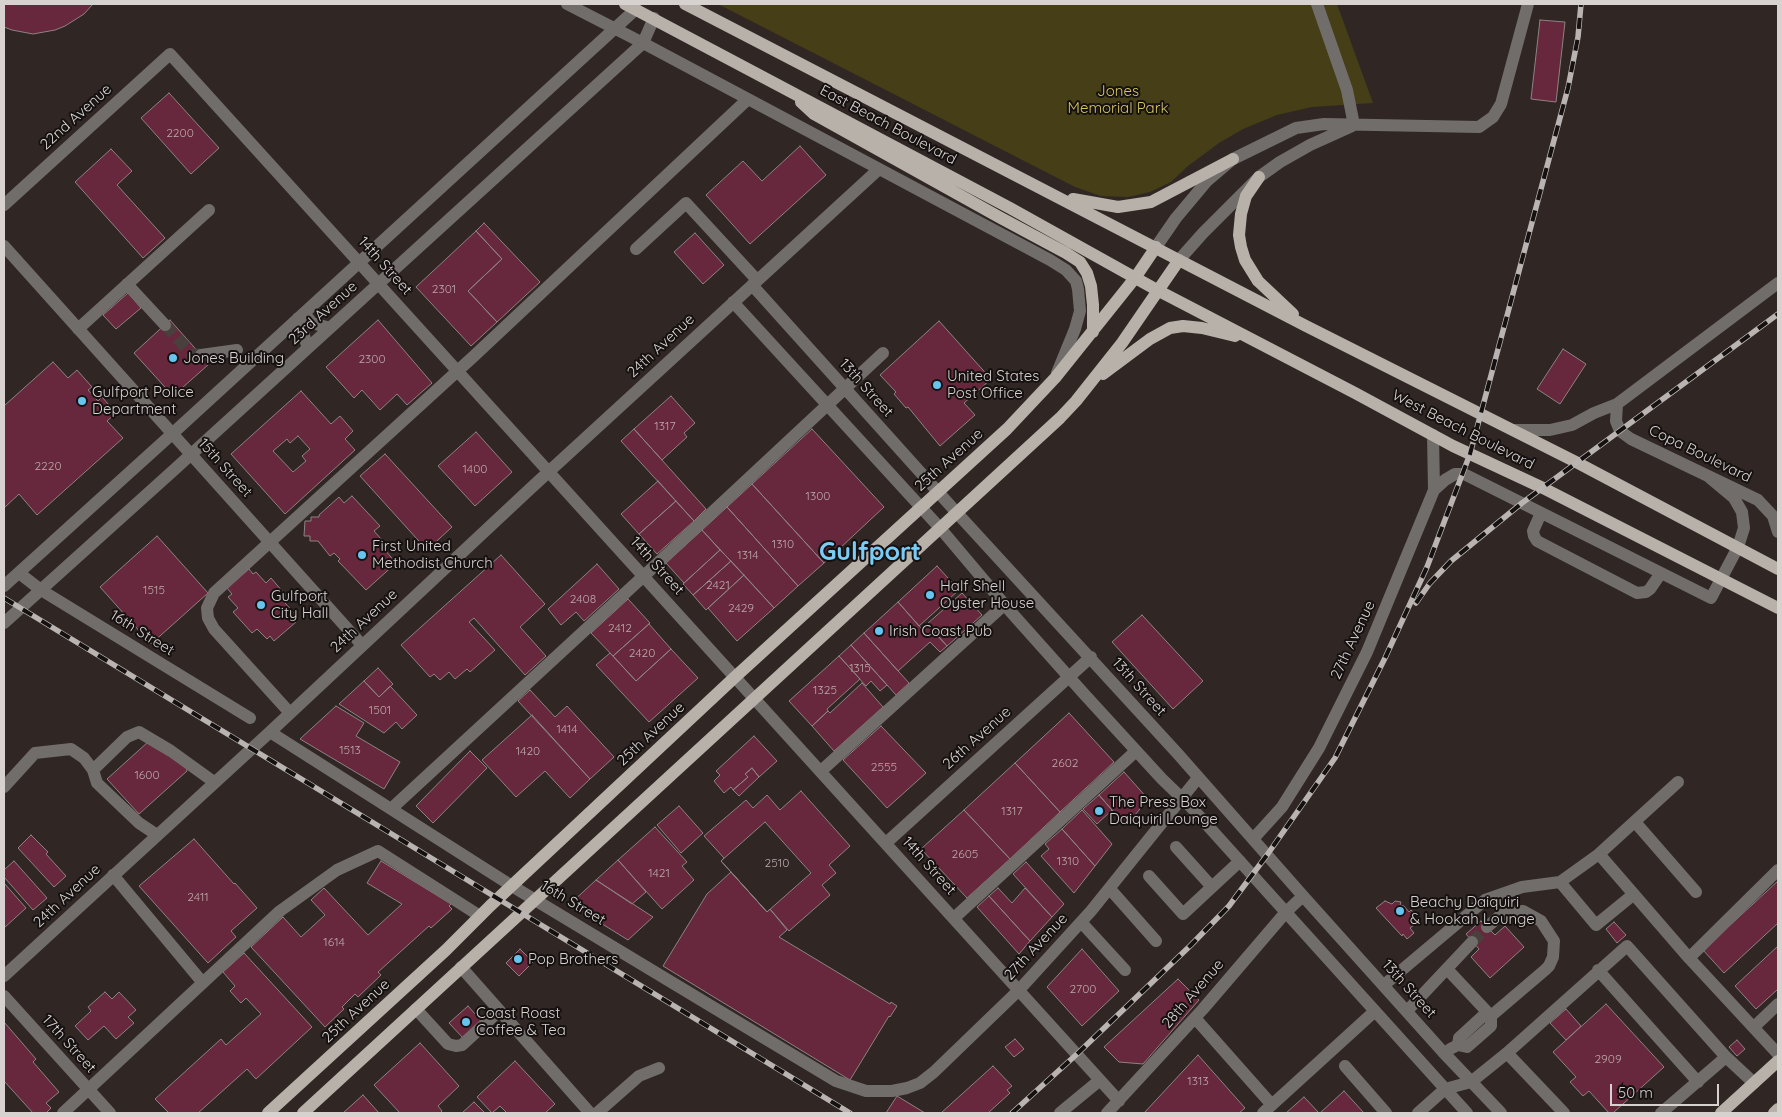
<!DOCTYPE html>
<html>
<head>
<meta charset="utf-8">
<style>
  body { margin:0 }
  #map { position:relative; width:1782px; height:1117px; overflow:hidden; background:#302725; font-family:Quicksand,sans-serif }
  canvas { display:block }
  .frame { position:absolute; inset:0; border:5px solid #d7d1cf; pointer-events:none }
  .scale { position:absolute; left:1610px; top:1084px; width:109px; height:22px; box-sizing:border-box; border:2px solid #d7d1cf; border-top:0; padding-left:6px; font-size:15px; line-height:18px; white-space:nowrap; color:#d7d1cf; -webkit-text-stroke:4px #151110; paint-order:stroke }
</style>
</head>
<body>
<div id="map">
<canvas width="1782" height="1117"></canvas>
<div class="frame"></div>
<div class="scale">50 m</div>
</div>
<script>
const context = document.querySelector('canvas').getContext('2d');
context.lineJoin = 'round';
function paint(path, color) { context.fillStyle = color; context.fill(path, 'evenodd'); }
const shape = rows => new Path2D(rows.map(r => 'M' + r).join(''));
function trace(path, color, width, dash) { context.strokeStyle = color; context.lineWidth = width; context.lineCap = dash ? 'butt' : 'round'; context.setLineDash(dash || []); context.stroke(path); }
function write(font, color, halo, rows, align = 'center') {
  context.font = font + ' Quicksand,sans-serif'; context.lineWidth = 4; context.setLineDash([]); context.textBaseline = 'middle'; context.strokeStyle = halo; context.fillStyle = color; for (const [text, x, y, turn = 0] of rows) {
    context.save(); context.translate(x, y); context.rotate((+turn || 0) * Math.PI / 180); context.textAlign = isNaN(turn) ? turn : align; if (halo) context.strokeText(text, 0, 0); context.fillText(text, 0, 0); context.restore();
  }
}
paint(shape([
  [718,4,1337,4,1373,103,1312,107,1277,115,1243,129,1219,143,1188,166,1171,182,1150,192,1128,197,1101,196,1075,187]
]), '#453e16');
const building = shape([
  [4,4,93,4,84,14,65,26,55,30,33,34,12,30,4,27,4,4],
  [1540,20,1565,22,1556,102,1531,99,1540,20],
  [169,93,219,148,191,174,141,118,169,93],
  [800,146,826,175,750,244,706,195,743,161,762,181,800,146],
  [111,149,132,171,117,185,165,238,143,258,75,182,111,149],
  [484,223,540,282,497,322,468,291,502,259,476,231,484,223],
  [476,231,502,259,468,291,497,322,471,346,416,287,476,231],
  [695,233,724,265,703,284,674,252,695,233],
  [128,293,141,308,116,329,103,315,128,293],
  [170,320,209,364,173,396,134,353,170,320],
  [378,320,432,383,407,405,397,394,380,410,362,390,354,398,326,367,378,320],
  [939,321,991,379,964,403,975,415,940,446,908,407,906,408,894,394,896,392,880,375,939,321],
  [1563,349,1586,364,1560,404,1537,389,1563,349],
  [53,362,68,378,77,370,92,387,88,390,98,401,102,397,116,413,107,421,123,438,37,515,19,494,4,508,4,406,53,362],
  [301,391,331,424,340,416,353,431,345,439,355,450,285,514,231,454,301,391],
  [298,436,310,449,302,456,306,461,293,472,273,451,287,439,290,443,298,436],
  [671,396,695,423,684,433,687,437,662,460,634,429,671,396],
  [634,429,706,509,694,521,621,441,634,429],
  [812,429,884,507,824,563,752,484,812,429],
  [476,432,512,472,475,506,438,466,476,432],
  [385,454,452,527,427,550,360,476,385,454],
  [658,481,676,501,639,534,621,514,658,481],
  [752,484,824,563,798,586,727,507,752,484],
  [352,496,380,526,374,531,382,540,379,542,385,550,396,563,366,590,338,561,340,559,334,553,330,556,318,541,310,541,310,536,304,536,305,521,311,521,311,517,319,517,319,515,339,497,344,503,352,496],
  [676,501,694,521,657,554,639,534,676,501],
  [727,507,798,586,774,608,702,530,727,507],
  [702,530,720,550,684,583,666,563,702,530],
  [157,536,208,593,151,644,100,587,157,536],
  [720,550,731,561,693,595,683,584,720,550],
  [501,555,545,604,520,627,546,656,525,675,474,618,469,622,495,650,470,672,467,669,455,679,449,672,440,680,434,674,430,677,401,645,501,555],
  [731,561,744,575,706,610,693,595,731,561],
  [597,564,619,589,584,621,576,612,561,625,548,609,597,564],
  [937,566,959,590,919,626,898,602,937,566],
  [249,569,253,574,256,572,266,583,271,578,289,599,285,603,295,614,292,617,296,622,274,641,270,636,267,639,257,629,252,633,233,612,238,608,228,597,232,594,227,588,249,569],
  [744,575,774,608,737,641,708,608,744,575],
  [962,593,982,615,947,646,927,624,962,593],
  [628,599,650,623,613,656,591,633,628,599],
  [898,602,922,629,927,624,947,646,940,652,930,642,898,671,864,633,898,602],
  [1142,615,1203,681,1173,709,1112,642,1142,615],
  [649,624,671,649,636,681,613,656,649,624],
  [864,633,909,683,896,695,851,645,864,633],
  [851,645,887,685,880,691,871,681,866,686,839,656,851,645],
  [671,649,698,678,649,722,596,665,610,653,636,681,671,649],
  [839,656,860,679,827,709,828,711,812,726,789,701,839,656],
  [378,668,393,684,379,697,364,681,378,668],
  [364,681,379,697,390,686,417,715,402,729,396,722,384,733,339,704,364,681],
  [862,683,883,707,834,751,812,726,828,711,830,713,862,683],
  [530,690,555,717,567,706,614,757,590,779,518,701,530,690],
  [336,706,364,723,356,736,400,762,384,789,300,739,336,706],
  [1069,713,1114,762,1060,812,1015,763,1069,713],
  [532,715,590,779,570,798,545,771,516,797,482,760,532,715],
  [881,726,926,773,887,808,843,760,881,726],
  [754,736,777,761,759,777,752,768,745,774,748,777,733,790,731,787,724,793,714,781,720,775,716,771,754,736],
  [148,742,186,765,187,771,139,814,107,779,148,742],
  [470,751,487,768,433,823,416,806,470,751],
  [1015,763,1060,812,1010,859,964,810,1015,763],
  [752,768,759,777,739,796,733,790,748,777,745,774,752,768],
  [1124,772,1148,799,1126,826,1099,795,1124,772],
  [801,791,850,846,829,865,836,873,822,885,830,895,789,931,770,909,767,912,731,872,721,861,724,858,704,836,746,800,753,808,767,795,780,810,801,791],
  [1099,795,1112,810,1097,824,1083,809,1099,795],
  [679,806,703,833,681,853,657,825,679,806],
  [964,810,1010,859,967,898,921,849,964,810],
  [1082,810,1112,844,1095,866,1062,829,1082,810],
  [765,822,811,873,767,912,721,861,765,822],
  [655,827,687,862,682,866,694,880,662,909,618,860,655,827],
  [1062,829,1095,866,1074,893,1041,856,1049,849,1045,844,1062,829],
  [31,835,48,852,46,854,66,876,54,887,18,848,31,835],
  [194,839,234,884,235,883,257,908,231,931,236,937,208,963,139,886,194,839],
  [618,860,646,892,632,904,596,880,618,860],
  [14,861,47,898,33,910,4,877,4,870,14,861],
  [381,861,451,904,449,906,452,909,431,928,429,926,378,972,381,975,358,997,355,994,342,1007,344,1009,325,1027,251,947,283,917,301,937,325,915,311,900,324,888,368,935,402,904,367,883,381,861],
  [1026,862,1064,904,1052,917,1013,874,1026,862],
  [731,872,767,912,770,909,787,930,779,937,890,1004,891,1002,897,1006,890,1017,889,1016,850,1080,663,966,707,894,731,872],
  [596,880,653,917,628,940,570,904,596,880],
  [1778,881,1778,923,1724,973,1703,950,1778,881],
  [4,883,26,908,4,928,4,883],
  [998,888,1012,903,1025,888,1052,917,1030,941,989,896,998,888],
  [989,896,1030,941,1019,954,977,907,989,896],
  [1385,901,1392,904,1395,901,1401,902,1400,905,1404,906,1409,912,1411,910,1414,913,1412,915,1418,922,1410,928,1414,933,1407,939,1403,934,1402,936,1376,908,1385,901],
  [1481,921,1495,935,1505,926,1524,947,1490,978,1471,957,1479,949,1466,934,1481,921],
  [1614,922,1626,935,1617,943,1606,929,1614,922],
  [1778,946,1778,989,1756,1009,1735,986,1778,946],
  [520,949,533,962,519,976,506,963,520,949],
  [1082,949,1119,991,1082,1026,1047,987,1082,949],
  [244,953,312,1027,256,1079,247,1069,198,1113,169,1113,155,1099,221,1039,226,1045,261,1014,246,998,241,1003,230,991,235,986,223,972,244,953],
  [1178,979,1199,1000,1143,1064,1119,1062,1104,1047,1178,979],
  [105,992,112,999,119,992,136,1010,128,1017,134,1023,116,1039,104,1026,88,1040,75,1026,91,1011,88,1007,105,992],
  [1606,1004,1664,1067,1613,1113,1609,1113,1589,1091,1583,1096,1570,1082,1576,1077,1553,1052,1606,1004],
  [468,1006,482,1022,464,1039,449,1023,468,1006],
  [1566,1009,1581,1026,1566,1040,1550,1023,1566,1009],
  [4,1022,36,1059,33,1062,59,1092,46,1103,51,1108,46,1113,33,1113,4,1081,4,1022],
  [1015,1039,1024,1049,1014,1057,1005,1047,1015,1039],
  [1737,1040,1745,1049,1737,1056,1729,1047,1737,1040],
  [420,1043,459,1086,438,1106,442,1111,440,1113,400,1113,374,1085,420,1043],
  [1198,1055,1245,1108,1239,1113,1144,1113,1198,1055],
  [515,1061,555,1104,545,1113,507,1113,500,1106,492,1113,477,1097,515,1061],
  [993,1066,1012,1086,1007,1090,1010,1093,988,1113,941,1113,993,1066],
  [1344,1091,1364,1113,1320,1113,1344,1091],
  [363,1095,379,1113,343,1113,363,1095],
  [897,1096,925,1113,886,1113,897,1096],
  [1304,1097,1319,1113,1286,1113,1304,1097],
  [474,1102,485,1113,462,1113,474,1102]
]);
paint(building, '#67283d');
trace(building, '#8d8284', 1);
trace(shape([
  [165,325,192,354,201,355],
  [1472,942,1487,927]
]), '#49403e', 12, [12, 6]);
trace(shape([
  [567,4,643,43,1050,260,1066,270,1076,281,1078,289,1080,311,1075,329,1057,373],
  [1317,4,1347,90,1354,125],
  [4,205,170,54,1119,1101],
  [4,246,362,645],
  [1156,247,1176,218,1207,181,1233,159,1296,128,1324,124,1479,127,1493,117,1501,104,1528,4],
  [636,249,686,203,757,280],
  [1179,260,1203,233,1259,177,1280,162,1310,145,1352,126],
  [127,284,165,325],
  [752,285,957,513,1178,754,1303,896,1443,1052,1501,1113],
  [733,302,940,528,1010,611,1085,695,1162,779,1190,806,1467,1113],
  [304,313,312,323,330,328],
  [298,318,308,348],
  [78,329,209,210],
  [201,355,237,350],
  [1617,404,1616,421,1620,431,1631,439,1758,500,1773,516,1778,532],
  [1513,430,1550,430,1572,425,1594,413,1617,404,1778,283],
  [1434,490,1445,480,1455,474,1464,474,1711,598,1738,547,1744,528,1742,512,1734,498,1710,478],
  [1541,513,1533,531,1534,536,1537,541,1637,593,1646,592,1650,589,1661,573],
  [19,573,41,590,250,718],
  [4,586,172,434,636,9],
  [4,623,175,469,643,43,654,18],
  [290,713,214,629,208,618,207,608,214,593,474,356,748,99],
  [270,732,512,886,711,1006,836,1081,866,1091,892,1091,907,1088,920,1083,934,1072,1019,990,1091,911,1198,778],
  [821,771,1005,604],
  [1678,782,1599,854,1689,958],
  [4,787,35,753,71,749,84,758,93,770],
  [391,809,660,561,883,353],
  [1635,822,1696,892],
  [157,835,139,823,97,783,93,770,127,737,139,732,171,751,214,782],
  [1253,839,1282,807,1319,748,1367,652,1434,490,1433,435],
  [886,843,1091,657],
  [1778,870,1689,958,1778,1054],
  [113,875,203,983],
  [1149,876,1183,914,1212,887,1176,847],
  [1560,882,1596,925,1634,894],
  [1212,887,1240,861],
  [1110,889,1156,941],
  [954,918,1136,751],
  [1081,922,1125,970],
  [461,967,590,1113],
  [1447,969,1491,1016,1491,1026,1467,1047,1458,1045,1450,1049],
  [1598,970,1698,1082],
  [4,976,270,732,531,488,879,169],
  [1384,985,1485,900,1522,887,1560,882,1599,854],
  [4,996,110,1113],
  [416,1009,448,1044,456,1046,462,1045,499,1011],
  [1407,1011,1472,942],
  [1195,1018,1272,1105],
  [1754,1027,1778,1004],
  [1458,1045,1459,1038,1483,1016,1491,1016,1545,970,1549,966,1553,957,1554,941,1541,921,1523,911,1501,915,1487,927],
  [1507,1053,1564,1113],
  [1345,1066,1386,1113],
  [63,1113,280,911,337,870,378,851,480,916],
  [597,1113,639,1076,659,1068],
  [1060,1113,1100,1080],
  [1107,1113,1203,1009,1286,912,1303,896],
  [1263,1113,1375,1011],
  [1418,1113,1445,1089,1471,1082,1507,1053,1627,946,1726,1057,1754,1083],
  [1661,1113,1726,1057]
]), '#716d6a', 12);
trace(shape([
  [625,4,1010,208,1157,290,1355,393,1453,446,1543,488,1778,608],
  [685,4,1306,326,1576,462,1778,569],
  [801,102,814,114,999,217,1066,253,1080,262,1087,273,1091,286,1093,305,1093,332],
  [1259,177,1246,196,1241,214,1239,235,1241,247,1245,260,1258,281,1293,314],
  [1073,199,1118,207,1151,202,1233,159],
  [1103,374,1150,339,1170,328,1183,326,1202,328,1235,336],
  [268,1113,446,950,490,906,735,677,1007,429,1055,378,1135,278,1156,247],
  [303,1113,1060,418,1076,401,1122,343,1179,260],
  [1721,1113,1778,1061],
  [1774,1113,1778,1109]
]), '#b8b1aa', 12);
const rail = shape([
  [4,598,850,1113],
  [1416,603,1430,583,1451,561,1522,503,1778,314],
  [1012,1113,1077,1054,1191,945,1229,906,1267,855,1335,758,1385,658,1427,567,1470,454,1568,88,1578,37,1581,4]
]);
trace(rail, '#b9b3b1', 5.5);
trace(rail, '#151110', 4, [11]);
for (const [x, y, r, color] of [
  [173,358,5,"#67c4ef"],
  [937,385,5,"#67c4ef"],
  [82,401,5,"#67c4ef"],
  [362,555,5,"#67c4ef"],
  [930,595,5,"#67c4ef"],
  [261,605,5,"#67c4ef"],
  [879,631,5,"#67c4ef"],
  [1099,811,5,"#67c4ef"],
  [1400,911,5,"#67c4ef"],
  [518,959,5,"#67c4ef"],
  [466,1022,5,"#67c4ef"]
]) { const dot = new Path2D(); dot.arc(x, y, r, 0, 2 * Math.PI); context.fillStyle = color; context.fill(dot); trace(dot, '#151110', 2); }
write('12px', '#bba7aa', null, [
  ["2200",180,133],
  ["2301",444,289],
  ["2300",372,359],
  ["1317",665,426],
  ["2220",48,466],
  ["1400",475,469],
  ["1300",818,496],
  ["1310",783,544],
  ["1314",748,555],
  ["2421",718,585],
  ["1515",154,590],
  ["2408",583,599],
  ["2429",741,608],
  ["2412",620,628],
  ["2420",642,653],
  ["1315",860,668],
  ["1325",825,690],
  ["1501",380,710],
  ["1414",567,729],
  ["1513",350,750],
  ["1420",528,751],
  ["2602",1065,763],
  ["2555",884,767],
  ["1600",147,775],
  ["1317",1012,811],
  ["2605",965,854],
  ["1310",1068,861],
  ["2510",777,863],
  ["1421",659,873],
  ["2411",198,897],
  ["1614",334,942],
  ["2700",1083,989],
  ["2909",1608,1059],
  ["1313",1198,1081]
]);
write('15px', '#d8c762', '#151110', [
  ["Jones",1118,91],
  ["Memorial Park",1118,108]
]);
write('15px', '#d7d1cf', '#151110', [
  ["22nd Avenue",76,117,-42],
  ["East Beach Boulevard",888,125,28],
  ["14th Street",385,266,48],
  ["23rd Avenue",323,313,-42],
  ["24th Avenue",661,346,-43],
  ["13th Street",866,388,48],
  ["West Beach Boulevard",1463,430,27],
  ["Copa Boulevard",1700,454,26],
  ["25th Avenue",949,460,-42],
  ["15th Street",225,468,48],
  ["14th Street",657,566,48],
  ["24th Avenue",364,621,-43],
  ["16th Street",142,633,32],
  ["27th Avenue",1353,640,-65],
  ["13th Street",1139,687,48],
  ["25th Avenue",651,734,-43],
  ["26th Avenue",977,738,-42],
  ["14th Street",929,866,48],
  ["24th Avenue",67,896,-43],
  ["16th Street",573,903,31],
  ["27th Avenue",1036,947,-47],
  ["13th Street",1409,989,48],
  ["28th Avenue",1193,994,-49],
  ["25th Avenue",356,1011,-43],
  ["17th Street",69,1044,48]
]);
write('15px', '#d7d1cf', '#151110', [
  ["Jones Building",183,358],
  ["United States",947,376],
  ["Post Office",947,393],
  ["Gulfport Police",92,392],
  ["Department",92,409],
  ["First United",372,546],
  ["Methodist Church",372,563],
  ["Half Shell",940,586],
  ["Oyster House",940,603],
  ["Gulfport",271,596],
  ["City Hall",271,613],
  ["Irish Coast Pub",889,631],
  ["The Press Box",1109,802],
  ["Daiquiri Lounge",1109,819],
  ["Beachy Daiquiri",1410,902],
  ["& Hookah Lounge",1410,919],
  ["Pop Brothers",528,959],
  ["Coast Roast",476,1013],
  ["Coffee & Tea",476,1030]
], 'left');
write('bold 25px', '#78ccf5', '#151110', [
  ["Gulfport",870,552]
]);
</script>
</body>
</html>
